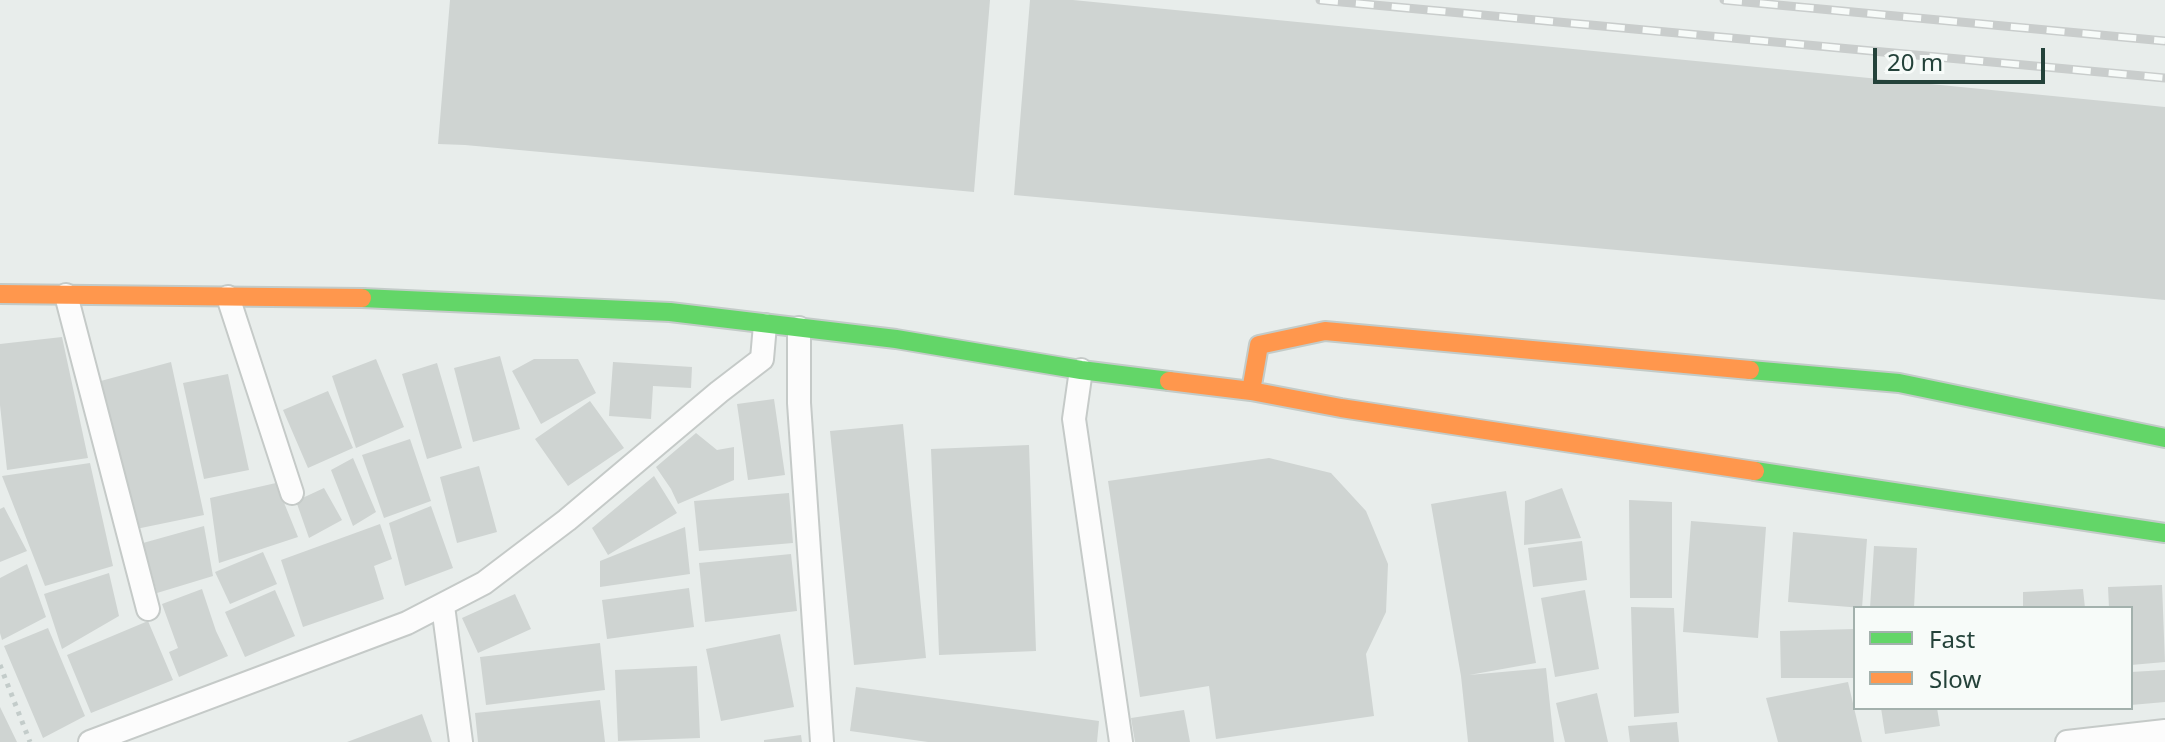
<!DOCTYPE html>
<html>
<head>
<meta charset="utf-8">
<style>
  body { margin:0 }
  #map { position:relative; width:2165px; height:742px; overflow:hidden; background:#e8edeb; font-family:"Noto Sans",sans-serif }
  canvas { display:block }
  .legend { position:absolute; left:1853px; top:606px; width:280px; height:104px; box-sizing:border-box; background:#f7fbf9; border:2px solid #a3b1ad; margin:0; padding:10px 14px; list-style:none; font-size:24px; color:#24423a }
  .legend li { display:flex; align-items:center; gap:16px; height:40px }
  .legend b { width:40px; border:2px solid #a3b1ad }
  .scale { position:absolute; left:1873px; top:48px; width:172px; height:36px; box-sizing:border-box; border:4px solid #24423a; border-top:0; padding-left:10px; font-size:24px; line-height:28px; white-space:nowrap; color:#24423a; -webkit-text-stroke:6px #f7fbf9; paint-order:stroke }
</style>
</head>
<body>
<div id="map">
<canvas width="2165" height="742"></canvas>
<ul class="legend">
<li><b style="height:10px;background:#63d668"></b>Fast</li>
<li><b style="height:10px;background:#ff974d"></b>Slow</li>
</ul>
<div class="scale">20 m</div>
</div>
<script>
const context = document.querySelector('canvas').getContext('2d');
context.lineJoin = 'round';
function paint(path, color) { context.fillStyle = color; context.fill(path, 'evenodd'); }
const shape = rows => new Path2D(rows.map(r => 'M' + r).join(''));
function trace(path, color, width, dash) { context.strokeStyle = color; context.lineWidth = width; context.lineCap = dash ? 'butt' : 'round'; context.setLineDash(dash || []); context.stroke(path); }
paint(shape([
  [450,0,990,0,974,192,465,145,438,144],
  [1030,0,1073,0,2165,107,2165,300,1014,195],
  [62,337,88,458,7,470,0,405,0,344],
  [500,356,520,429,473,442,454,368],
  [376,359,404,427,356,448,332,376],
  [534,359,578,359,596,393,541,424,512,371],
  [171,362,204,515,136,529,97,382],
  [613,362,692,367,691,388,653,386,651,419,609,416],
  [437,363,462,448,427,459,402,374],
  [228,374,249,470,204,479,183,383],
  [328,391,353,448,308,468,283,410],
  [774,399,785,475,748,480,737,404],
  [590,401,624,448,568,486,535,439],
  [903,424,926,658,854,665,830,431],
  [696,433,717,450,734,447,734,480,678,504,671,489,656,467],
  [410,439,431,501,384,518,362,455],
  [1029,445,1036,651,939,655,931,449],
  [353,458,376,512,353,526,331,470],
  [1269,458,1331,473,1366,511,1388,564,1386,612,1366,654,1374,716,1216,739,1209,686,1140,697,1108,481],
  [90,463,113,566,45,586,2,476],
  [479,466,497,532,457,543,440,477],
  [654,476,677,513,608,555,592,528],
  [276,483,298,537,219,563,210,498],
  [324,488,342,520,309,538,296,501],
  [1562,488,1581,538,1524,545,1525,501],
  [1506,491,1536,663,1469,675,1546,668,1554,742,1468,742,1461,676,1431,504],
  [789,493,793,543,699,551,694,501],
  [1629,500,1672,502,1672,598,1630,598],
  [431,506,453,568,405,586,389,523],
  [4,507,27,551,0,562,0,509],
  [1691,521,1766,527,1758,638,1683,632],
  [380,524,392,559,374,566,384,599,303,627,281,560],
  [204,526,213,576,157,593,143,543],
  [685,527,690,574,600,587,600,561],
  [1793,532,1867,539,1862,608,1788,602],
  [1582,541,1587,580,1533,587,1528,548],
  [1874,546,1917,548,1914,608,1870,608],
  [263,552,277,584,230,604,215,572],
  [791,554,797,611,705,622,699,563],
  [27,564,46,617,2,640,0,633,0,578],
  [109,573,119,616,62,649,44,594],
  [2162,585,2165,662,2131,665,2131,608,2109,608,2108,587],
  [689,588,694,627,607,639,602,600],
  [202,589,216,631,228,656,179,677,169,652,178,648,162,604],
  [2083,589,2085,608,2023,608,2023,592],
  [275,590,295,636,245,657,225,612],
  [1585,590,1599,669,1555,677,1541,598],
  [515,594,531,629,478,653,462,618],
  [1631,607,1674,608,1679,713,1634,717],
  [148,621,173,680,91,713,67,655],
  [48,628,85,716,43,738,4,646],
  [1855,629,1855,678,1781,678,1780,631],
  [780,634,794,707,721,721,706,649],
  [600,643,605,690,486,705,480,657],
  [697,666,700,738,618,741,615,670],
  [2165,670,2165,702,2131,705,2131,672],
  [1848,682,1862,742,1778,742,1766,698],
  [856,687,1099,721,1097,742,928,742,850,731],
  [1597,693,1608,742,1565,742,1556,703],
  [600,700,605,742,478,742,475,713],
  [0,707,17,742,0,742],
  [1881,708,1937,708,1940,726,1885,734],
  [1184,710,1190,742,1135,742,1131,718],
  [422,714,432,742,347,742],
  [1677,722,1679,742,1630,742,1628,726],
  [801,735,802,742,764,742,764,740]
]), '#cfd4d2');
const lane = shape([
  [66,295,148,609],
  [228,297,292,493],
  [799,328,799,403,822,742],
  [1081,370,1074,419,1121,742],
  [443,606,461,742],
  [90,742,407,623,484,583,567,520,719,392,762,359,765,325],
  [2067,742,2165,731]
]);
const fast = shape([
  [362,298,670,312,896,339,1081,370,1169,381],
  [1750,370,1899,383,2165,438],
  [1755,471,2165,533]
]);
const slow = shape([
  [0,294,362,298],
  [1169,381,1251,391,1341,408,1755,471],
  [1251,391,1259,345,1325,331,1750,370]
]);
trace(lane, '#c5cac8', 26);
trace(fast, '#c3cbc8', 22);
trace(slow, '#c3cbc8', 22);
trace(shape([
  [0,665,30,742]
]), '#c3ccca', 5, [4, 6]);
trace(lane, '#fcfcfc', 22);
trace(fast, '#63d668', 18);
trace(slow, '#ff974d', 18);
const rail = shape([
  [1320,0,2165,78],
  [1724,0,2165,41]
]);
trace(rail, '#c9cdcc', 9);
trace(rail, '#f7fbf9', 6, [18]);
</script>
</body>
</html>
